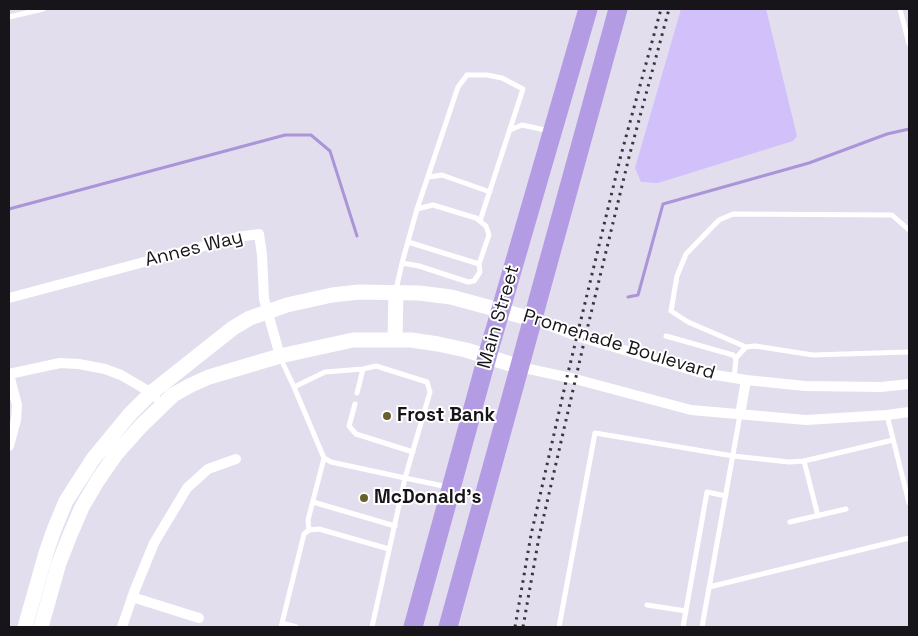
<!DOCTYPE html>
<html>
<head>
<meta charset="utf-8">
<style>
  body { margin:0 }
  #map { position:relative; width:918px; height:636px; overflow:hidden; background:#e3deed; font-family:"Space Grotesk",sans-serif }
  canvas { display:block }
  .frame { position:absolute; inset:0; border:10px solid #17151a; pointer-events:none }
</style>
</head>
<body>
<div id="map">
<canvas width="918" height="636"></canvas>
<div class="frame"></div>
</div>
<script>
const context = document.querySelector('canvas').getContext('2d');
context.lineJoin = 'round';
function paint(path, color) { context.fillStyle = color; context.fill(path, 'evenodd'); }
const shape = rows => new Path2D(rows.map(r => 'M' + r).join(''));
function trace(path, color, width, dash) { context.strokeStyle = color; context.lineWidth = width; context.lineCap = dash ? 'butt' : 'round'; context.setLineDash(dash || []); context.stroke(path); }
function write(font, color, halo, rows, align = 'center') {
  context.font = font + ' "Space Grotesk",sans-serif'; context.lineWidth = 4; context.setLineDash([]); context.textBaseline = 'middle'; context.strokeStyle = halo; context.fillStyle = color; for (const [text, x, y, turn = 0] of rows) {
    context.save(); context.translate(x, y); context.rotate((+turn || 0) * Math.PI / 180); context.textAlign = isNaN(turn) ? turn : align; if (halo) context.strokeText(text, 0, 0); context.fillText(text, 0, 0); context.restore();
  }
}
paint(shape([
  [681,9,766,9,797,136,793,141,658,183,641,182,635,168]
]), '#d2c0fb');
trace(shape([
  [9,209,285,135,311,135,330,151,357,236],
  [628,297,638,295,663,204,809,163,887,134,909,129]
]), '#ab95d9', 3);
trace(shape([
  [900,9,909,44],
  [9,17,43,9],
  [510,130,522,125,550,131],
  [429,177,442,175,490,192],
  [408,242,479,264],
  [402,263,419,266,468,282,474,281,480,272,479,264,489,235,486,226,476,218,433,205,417,209],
  [396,290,402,263,417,209,458,87,467,75,487,75,502,78,523,89,480,221],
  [666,336,733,355,736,359,734,378],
  [746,347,688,322,671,311,677,276,686,254,719,220,733,214,892,215,909,230],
  [280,357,294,387,325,372,363,369,376,366,427,382,430,392,405,478,448,487],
  [736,358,746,347,755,346,813,355,909,352],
  [294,387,324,458,308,520,309,530],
  [357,393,363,369],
  [355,404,349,426,356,434,413,452],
  [887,415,909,503],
  [324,458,331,462,405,478,372,627],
  [804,461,818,516],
  [313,502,395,526],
  [790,522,846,509],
  [709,587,909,538],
  [647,605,686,611],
  [282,623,296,627],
  [281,627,304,534,309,530,319,529,389,549],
  [559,627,595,433,733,456,789,462,804,461,893,440],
  [683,627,707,492,726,496],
  [702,627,740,415]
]), '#fff', 5);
trace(shape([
  [9,298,238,237,259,234,262,255,264,299,280,356],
  [532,319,577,336,698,372,746,380,805,386,881,387,909,384],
  [520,367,575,379,691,410,806,420,887,415,909,412],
  [9,374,60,363,79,364,105,369,121,375,145,389,155,397],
  [740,415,746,380],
  [9,446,16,420,17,405,9,374],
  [132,597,199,618],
  [122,627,134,592,154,543,187,488,208,469,236,459]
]), '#fff', 10);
trace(shape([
  [395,339,396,292],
  [25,627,46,553,54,530,66,501,93,459,130,414,151,393,233,328,250,318,287,305,332,295,359,292,419,293,451,297,532,319],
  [41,627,59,563,70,535,82,507,98,480,116,454,141,426,173,395,191,385,209,377,280,356,353,340,411,340,438,344,466,350,520,367]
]), '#fff', 15);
trace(shape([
  [413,627,487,357,588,9],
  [448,627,618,9]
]), '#b39ce4', 19);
trace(shape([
  [515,627,531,535,567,377,621,155,661,9],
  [523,627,539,537,585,338,629,157,669,9]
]), '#39363d', 3, [2.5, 5]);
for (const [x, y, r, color] of [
  [387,416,5,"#67602d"],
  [364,498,5,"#67602d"]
]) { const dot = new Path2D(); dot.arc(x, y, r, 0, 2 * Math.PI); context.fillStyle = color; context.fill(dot); trace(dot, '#fff', 2); }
write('19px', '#17151a', '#fff', [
  ["Annes Way",194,249,-14],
  ["Main Street",499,317,-74],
  ["Promenade Boulevard",619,345,17]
]);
write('bold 19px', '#17151a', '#fff', [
  ["Frost Bank",397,416],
  ["McDonald's",374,498]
], 'left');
</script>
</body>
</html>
